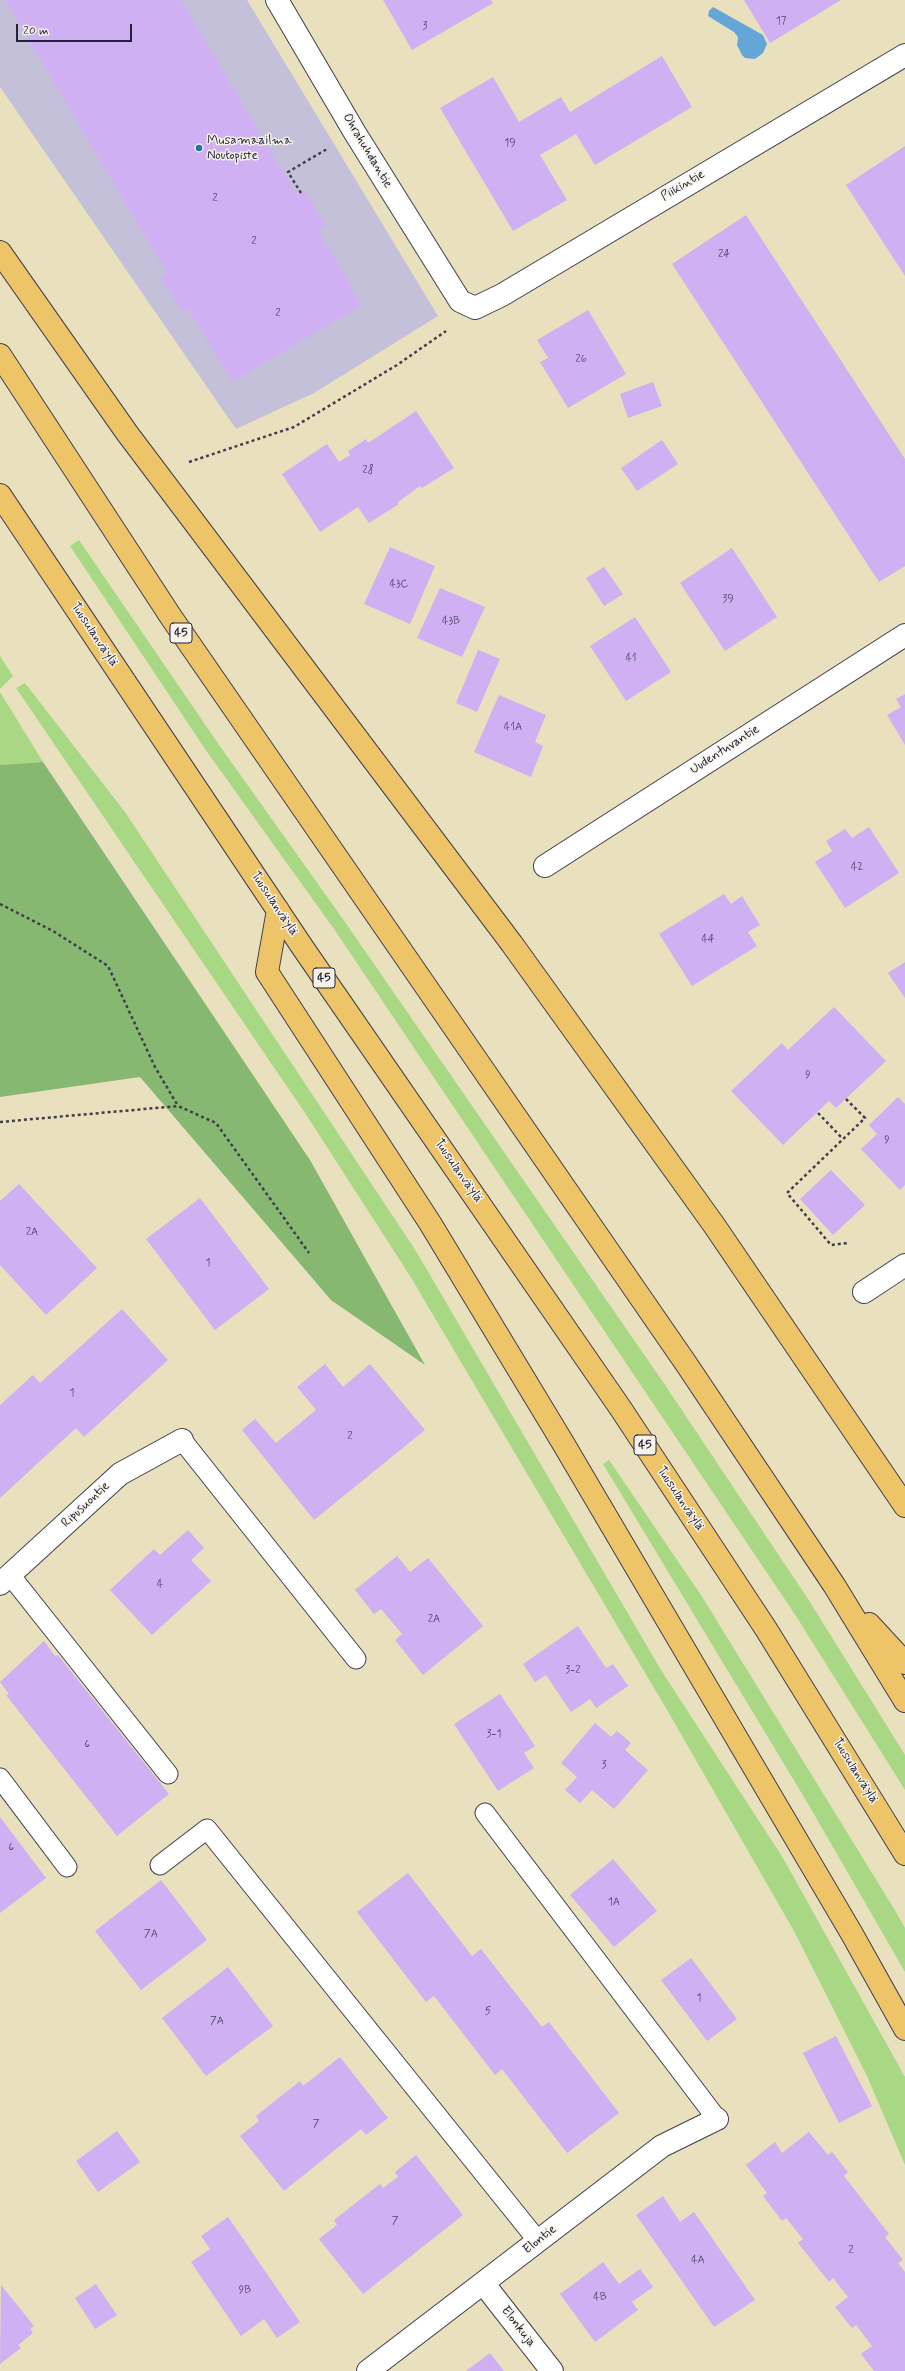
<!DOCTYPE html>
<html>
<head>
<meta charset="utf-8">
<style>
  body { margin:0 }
  #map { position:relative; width:905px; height:2371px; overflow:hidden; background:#e9e0bd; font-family:Mynerve,sans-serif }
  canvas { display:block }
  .scale { position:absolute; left:16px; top:24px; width:116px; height:18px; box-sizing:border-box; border:2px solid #22223b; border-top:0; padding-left:5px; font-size:12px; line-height:14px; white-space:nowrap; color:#22223b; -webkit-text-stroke:3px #f7f3e8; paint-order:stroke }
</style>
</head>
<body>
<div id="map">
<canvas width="905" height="2371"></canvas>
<div class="scale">20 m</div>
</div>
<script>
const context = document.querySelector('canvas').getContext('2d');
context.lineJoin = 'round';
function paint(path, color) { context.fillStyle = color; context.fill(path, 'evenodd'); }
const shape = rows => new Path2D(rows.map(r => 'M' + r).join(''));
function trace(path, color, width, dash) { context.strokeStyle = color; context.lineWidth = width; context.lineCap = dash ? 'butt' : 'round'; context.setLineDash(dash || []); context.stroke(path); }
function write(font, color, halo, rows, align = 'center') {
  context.font = font + ' Mynerve,sans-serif'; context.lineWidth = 3; context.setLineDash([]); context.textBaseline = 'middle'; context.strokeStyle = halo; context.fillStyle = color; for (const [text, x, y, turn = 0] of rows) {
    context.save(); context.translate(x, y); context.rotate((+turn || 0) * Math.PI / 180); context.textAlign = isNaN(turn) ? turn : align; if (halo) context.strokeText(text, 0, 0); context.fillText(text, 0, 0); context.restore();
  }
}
paint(shape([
  [0,0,247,0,438,316,314,393,236,429,0,87]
]), '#c5c0da');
paint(shape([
  [79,540,217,742,345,922,663,1382,810,1602,905,1755,905,1790,794,1613,334,929,205,749,70,546],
  [0,656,13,676,0,689],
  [25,683,125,812,416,1251,661,1670,783,1858,905,2077,905,2165,867,2076,794,1931,670,1715,410,1276,307,1116,16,688],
  [0,692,43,762,0,765],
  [609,1460,701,1595,896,1912,905,1928,905,1972,807,1802,603,1464]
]), '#a9d885');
paint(shape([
  [43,762,310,1160,425,1365,331,1300,140,1077,0,1097,0,765]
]), '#86b872');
paint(shape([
  [713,7,763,35,767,44,763,53,755,59,745,58,742,55,737,45,738,37,734,32,708,16,709,11]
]), '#64a6d8');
paint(shape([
  [5,0,181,0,297,195,305,191,326,226,319,231,362,305,232,382,188,308,182,312,160,276,167,273],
  [383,0,491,0,493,3,412,50],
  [744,0,841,0,770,43],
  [662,56,692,107,595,165,576,134,540,155,567,200,513,231,440,108,493,77,519,122,561,97,570,112],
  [905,146,905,276,846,185],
  [746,215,905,459,905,566,879,582,672,264],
  [588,310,626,374,568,408,540,362,548,358,537,340],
  [653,382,662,406,628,418,620,394],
  [416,411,454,468,422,488,420,486,398,502,399,504,369,523,358,507,320,532,282,474,327,444,339,462,350,455,348,451,366,439,368,443],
  [662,440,678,464,637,491,621,468],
  [390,547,435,566,410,624,364,604],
  [732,548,777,617,725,651,680,583],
  [604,567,623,594,604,606,586,578],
  [440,588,485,607,462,657,417,638],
  [635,617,671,672,626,701,590,646],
  [478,650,500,659,477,712,456,703],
  [905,694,905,745,887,715,901,707,896,699],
  [499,695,546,715,535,742,543,746,531,777,474,752],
  [869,827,899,873,845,908,815,862,832,851,826,841,845,829,852,838],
  [724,894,731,904,742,896,760,925,748,932,757,946,692,986,659,934],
  [905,962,905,998,888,973],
  [834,1007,886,1061,836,1108,829,1101,783,1145,731,1091,782,1043,788,1050],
  [898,1097,905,1104,905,1185,900,1190,861,1149,877,1134,869,1125],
  [831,1170,865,1205,833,1235,800,1199],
  [19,1184,97,1268,46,1315,0,1265,0,1201],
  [200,1198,269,1289,215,1330,146,1239],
  [122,1309,168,1360,84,1437,76,1428,0,1498,0,1405,33,1375,40,1383],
  [325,1364,343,1387,370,1364,425,1430,314,1520,242,1430,255,1419,276,1443,316,1410,297,1387],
  [188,1530,204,1548,191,1560,211,1581,152,1635,110,1590,154,1549,160,1555],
  [397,1556,410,1572,428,1558,483,1626,423,1675,395,1640,402,1634,381,1609,374,1614,355,1590],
  [578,1626,606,1668,613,1664,628,1686,596,1708,590,1699,571,1712,546,1675,535,1682,523,1664],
  [44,1641,55,1656,58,1655,169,1794,117,1836,6,1695,9,1694,0,1682],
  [500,1694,535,1746,524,1753,534,1768,498,1791,454,1724],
  [595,1723,611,1737,617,1731,631,1743,625,1750,648,1770,614,1809,592,1790,580,1803,565,1790,577,1777,561,1763],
  [0,1817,46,1878,0,1913],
  [613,1859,657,1911,614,1947,570,1895],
  [408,1873,472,1956,481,1949,542,2027,549,2022,619,2113,567,2153,502,2069,495,2075,434,1996,426,2002,357,1912],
  [161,1880,207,1940,141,1990,95,1931],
  [691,1958,737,2019,707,2041,661,1980],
  [228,1967,273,2026,206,2076,162,2018],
  [836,2036,872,2106,839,2123,803,2053],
  [340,2057,388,2118,366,2135,361,2129,284,2191,240,2136,259,2121,256,2116,300,2081,303,2086],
  [117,2131,140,2162,98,2192,76,2161],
  [809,2132,828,2155,832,2152,848,2172,844,2176,889,2234,885,2237,903,2260,898,2263,905,2272,905,2371,874,2371,861,2354,872,2346,856,2325,852,2328,835,2307,848,2297,833,2278,829,2282,798,2243,803,2239,786,2218,782,2221,763,2196,767,2193,746,2165,775,2142,782,2153],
  [416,2155,463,2215,363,2294,319,2239,337,2225,334,2220,380,2184,383,2188,398,2177,395,2172],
  [663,2196,680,2222,694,2212,755,2300,714,2327,636,2215],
  [228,2217,300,2322,277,2338,264,2319,241,2336,191,2262,210,2249,201,2236],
  [603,2262,619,2284,640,2269,653,2287,632,2302,638,2310,595,2342,560,2294],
  [96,2284,117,2315,95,2329,75,2298],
  [1,2285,34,2326,30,2329,33,2333,18,2345,21,2348,0,2364],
  [490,2353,504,2371,466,2371]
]), '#ceb0f3');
const service = shape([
  [182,1440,356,1659],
  [10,1575,168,1774],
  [0,1778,67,1867],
  [485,1813,717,2119],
  [160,1865,207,1829,538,2241]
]);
const minor = shape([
  [277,0,355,133,460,301,475,308,502,295,905,55],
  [545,866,905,635],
  [864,1292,905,1265],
  [0,1584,120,1474,182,1440],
  [483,2283,552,2371],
  [368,2371,662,2146,717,2119]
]);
const motorway = shape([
  [0,252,127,433,512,944,714,1225,905,1506],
  [0,355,171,617,687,1365,834,1585,905,1701],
  [0,495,303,948,621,1409,766,1629,905,1854],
  [278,910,267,972,430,1223,563,1443,852,1934,905,2029],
  [869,1624,905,1663]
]);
trace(service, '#403e4e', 21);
trace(minor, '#403e4e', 24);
trace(motorway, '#403e4e', 24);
trace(shape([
  [301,193,288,172,327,149],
  [189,462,294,427,397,365,446,331],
  [0,904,53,931,108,966,155,1067,178,1106],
  [846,1099,865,1118,787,1193,831,1245,848,1243],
  [818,1113,843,1139],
  [0,1122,178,1106,216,1123,309,1253]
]), '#403e4e', 2.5, [3, 3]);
trace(service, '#fff', 19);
trace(minor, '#fff', 22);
trace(motorway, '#eec469', 22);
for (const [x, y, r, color] of [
  [199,148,4,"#1f6fb2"]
]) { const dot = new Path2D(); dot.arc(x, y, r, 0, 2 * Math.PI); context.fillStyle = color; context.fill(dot); trace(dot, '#f7f3e8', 1.5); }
write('11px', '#4d4669', null, [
  ["17",781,22],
  ["3",425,27],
  ["19",510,144],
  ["2",215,199],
  ["2",254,242],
  ["24",724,255],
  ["2",278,314],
  ["26",581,360],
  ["28",368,471],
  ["43C",399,585],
  ["39",728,600],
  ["43B",451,622],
  ["41",631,659],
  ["41A",513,728],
  ["42",857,868],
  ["44",708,940],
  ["9",808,1076],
  ["9",887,1141],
  ["2A",32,1233],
  ["1",208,1264],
  ["1",72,1394],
  ["2",350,1437],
  ["4",160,1585],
  ["2A",434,1620],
  ["3-2",573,1671],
  ["3-1",494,1735],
  ["6",87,1745],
  ["3",604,1766],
  ["6",11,1848],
  ["1A",614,1903],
  ["7A",151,1935],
  ["1",699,1999],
  ["5",488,2012],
  ["7A",217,2022],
  ["7",316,2125],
  ["7",395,2222],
  ["2",851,2251],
  ["4A",698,2261],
  ["9B",245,2291],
  ["4B",600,2298]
]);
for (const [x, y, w] of [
  [181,633,22],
  [324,978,22],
  [645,1445,22]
]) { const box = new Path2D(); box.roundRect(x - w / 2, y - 10, w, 20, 3); context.fillStyle = '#f7f3e8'; context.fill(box); trace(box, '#22223b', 1); }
write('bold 12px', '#22223b', null, [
  ["45",181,633],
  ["45",324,978],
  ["45",645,1445]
]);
write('13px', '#22223b', '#f7f3e8', [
  ["Musamaailma",207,141],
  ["Noutopiste",207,156]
], 'left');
write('13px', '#22223b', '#f7f3e8', [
  ["Ohrahuhdantie",367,151,59],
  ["Piikintie",683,186,-31],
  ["Tuusulanväylä",94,635,56],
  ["Uudentuvantie",725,750,-33],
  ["Tuusulanväylä",274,904,56],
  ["Tuusulanväylä",458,1171,55],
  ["Tuusulanväylä",680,1499,56],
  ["Ripusuontie",86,1505,-43],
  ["Tuusulanväylä",855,1771,58],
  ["Elontie",540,2240,-38],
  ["Elonkuja",518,2327,52]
]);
</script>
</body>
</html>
